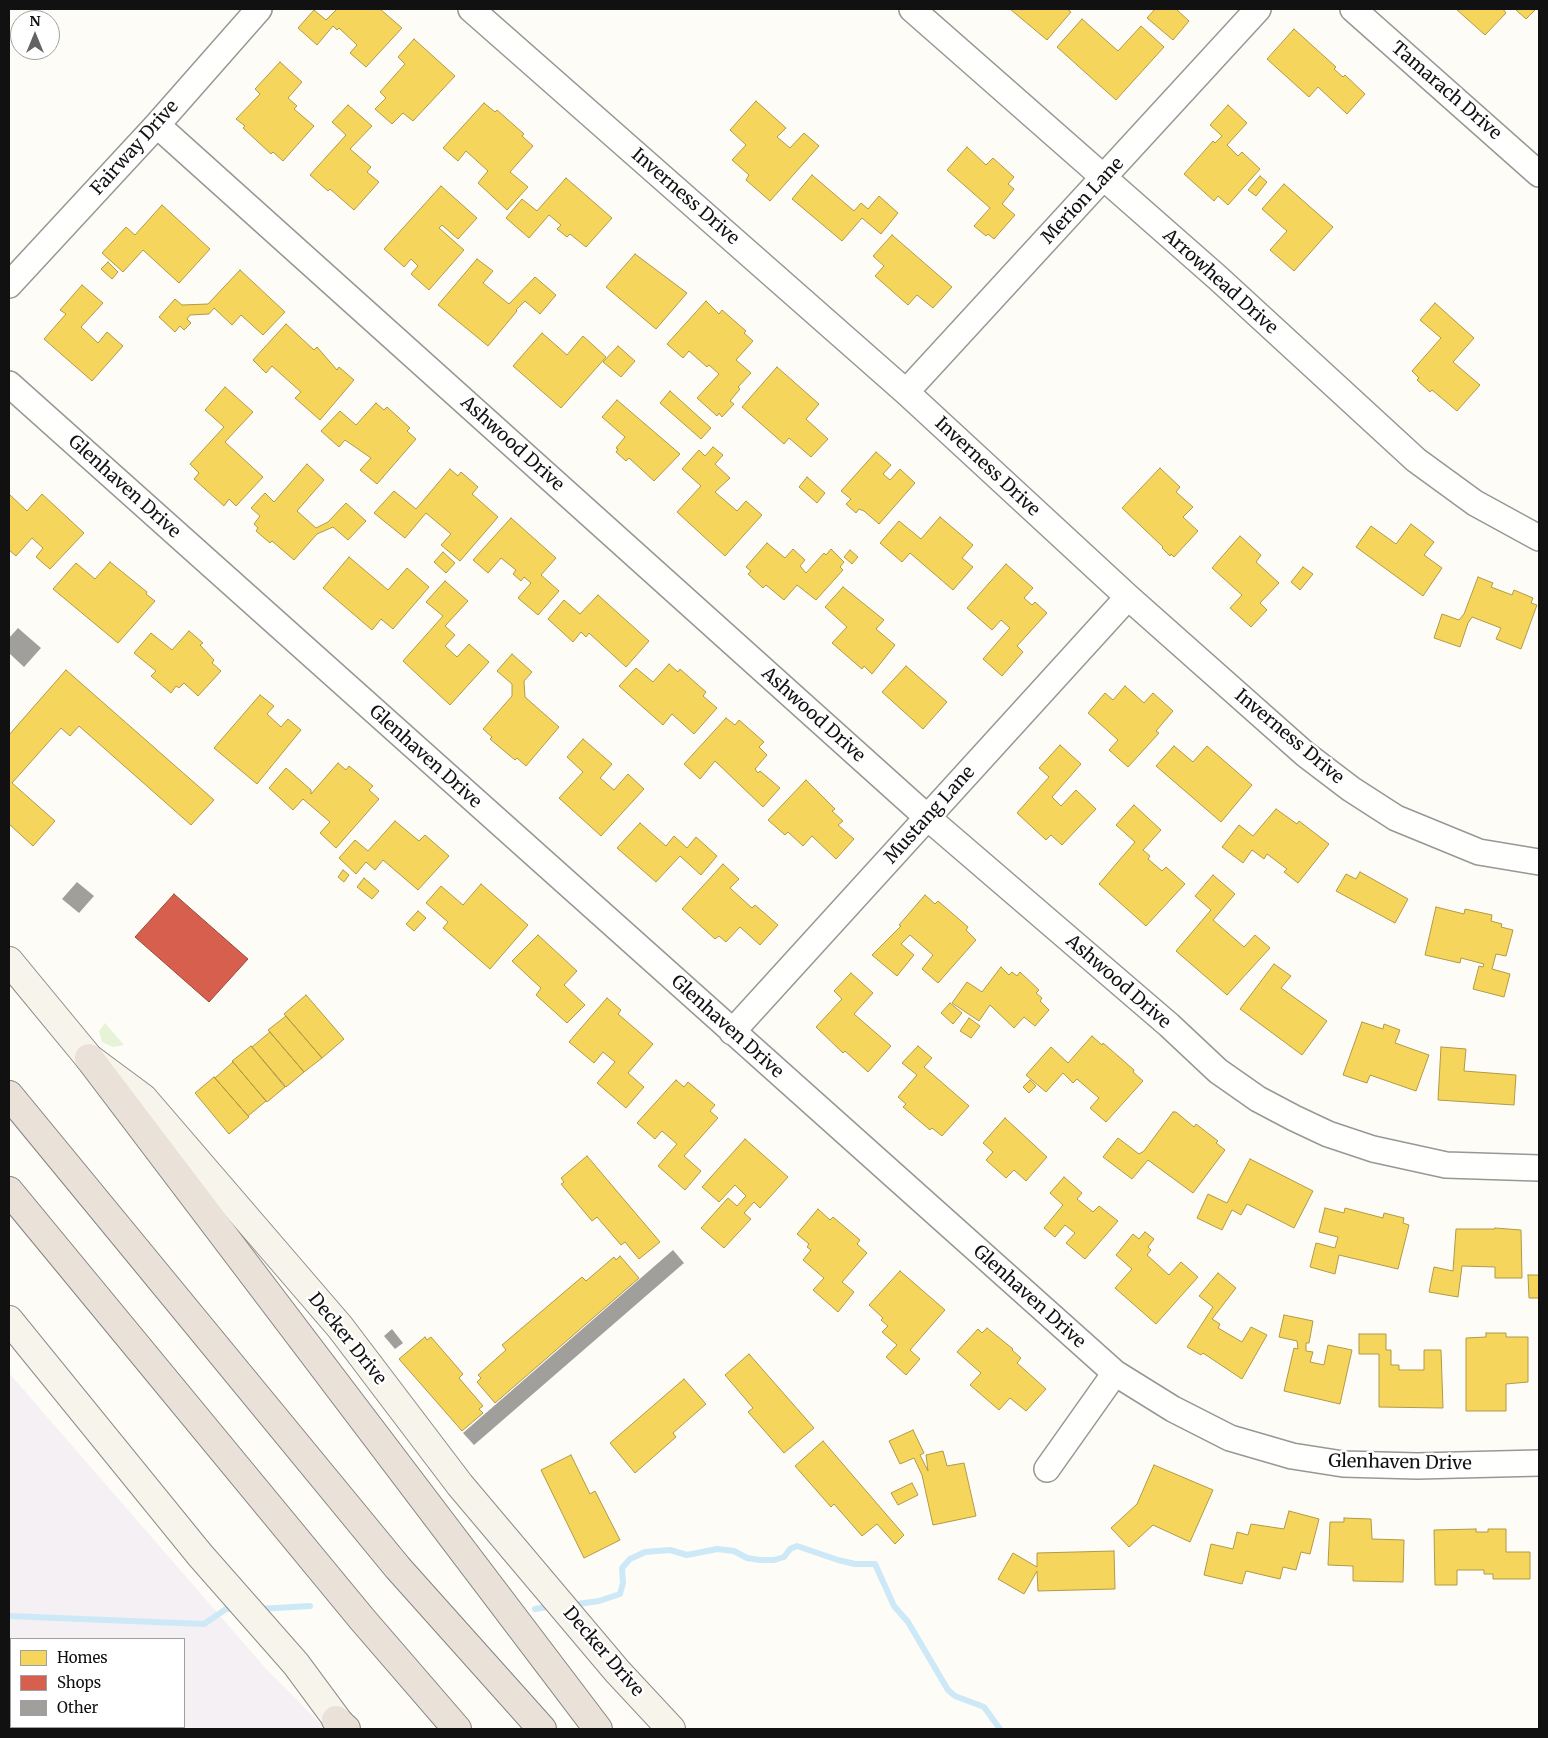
<!DOCTYPE html>
<html>
<head>
<meta charset="utf-8">
<style>
  body { margin:0 }
  #map { position:relative; width:1548px; height:1738px; overflow:hidden; background:#fdfcf7; font-family:Merriweather,serif }
  canvas { display:block }
  .frame { position:absolute; inset:0; border:10px solid #111; pointer-events:none }
  .legend { position:absolute; left:10px; top:1638px; width:175px; height:90px; box-sizing:border-box; background:#fff; border:1px solid #a0a0a0; margin:0; padding:6px 9px; list-style:none; font-size:15px; color:#111 }
  .legend li { display:flex; align-items:center; gap:10px; height:25px }
  .legend b { width:25px; border:1px solid #a0a0a0 }
  .north { position:absolute; left:10px; top:10px; width:50px; height:50px; box-sizing:border-box; background:#fff; border:1px solid #a0a0a0; border-radius:50%; rotate:0deg; font-size:14px; font-weight:700; line-height:20px; text-align:center; color:#111 }
  .north::after { content:''; display:block; margin:auto; width:18px; height:22px; background:#646362; clip-path:polygon(50% 0,100% 100%,50% 72%,0 100%) }
</style>
</head>
<body>
<div id="map">
<canvas width="1548" height="1738"></canvas>
<div class="frame"></div>
<ul class="legend">
<li><b style="height:14px;background:#f6d55c"></b>Homes</li>
<li><b style="height:14px;background:#d6604d"></b>Shops</li>
<li><b style="height:14px;background:#a19f9c"></b>Other</li>
</ul>
<div class="north">N</div>
</div>
<script>
const context = document.querySelector('canvas').getContext('2d');
context.lineJoin = 'round';
function paint(path, color) { context.fillStyle = color; context.fill(path, 'evenodd'); }
const shape = rows => new Path2D(rows.map(r => 'M' + r).join(''));
function trace(path, color, width, dash) { context.strokeStyle = color; context.lineWidth = width; context.lineCap = dash ? 'butt' : 'round'; context.setLineDash(dash || []); context.stroke(path); }
function write(font, color, halo, rows, align = 'center') {
  context.font = font + ' Merriweather,serif'; context.lineWidth = 5; context.setLineDash([]); context.textBaseline = 'middle'; context.strokeStyle = halo; context.fillStyle = color; for (const [text, x, y, turn = 0] of rows) {
    context.save(); context.translate(x, y); context.rotate((+turn || 0) * Math.PI / 180); context.textAlign = isNaN(turn) ? turn : align; if (halo) context.strokeText(text, 0, 0); context.fillText(text, 0, 0); context.restore();
  }
}
paint(shape([
  [9,1373,267,1670,326,1729,9,1729],
  [11,1639,184,1639,184,1727,11,1727]
]), '#f5f0f3');
paint(shape([
  [105,1023,124,1045,113,1047,102,1042,99,1031]
]), '#e7f3d7');
const homes = shape([
  [337,9,380,9,402,28,366,67,350,53,357,45,339,28,337,30,333,26,317,45,298,28,314,10,326,20,337,9],
  [1010,9,1067,9,1071,12,1047,40,1010,9],
  [1155,9,1176,9,1189,21,1173,40,1147,18,1155,9],
  [1456,9,1503,9,1506,13,1485,35,1456,9],
  [1515,9,1536,9,1526,19,1515,9],
  [1082,19,1118,51,1141,26,1164,47,1116,100,1057,47,1082,19],
  [1294,29,1336,67,1334,69,1343,77,1345,75,1365,94,1347,114,1318,87,1309,97,1267,59,1294,29],
  [414,39,455,76,413,121,403,113,392,124,375,109,386,98,380,92,405,64,398,57,414,39],
  [280,62,302,82,288,98,297,106,294,109,314,126,283,161,273,152,271,154,243,128,245,126,236,119,260,94,255,89,280,62],
  [756,101,786,128,777,137,790,148,804,133,819,146,770,201,746,180,749,175,732,160,746,145,730,130,756,101],
  [484,103,495,112,497,110,524,134,522,136,533,146,510,172,528,187,507,210,478,183,488,171,466,151,458,161,443,148,484,103],
  [348,105,372,126,350,149,371,167,367,172,379,182,354,210,330,189,328,191,310,175,346,135,332,122,348,105],
  [1228,105,1247,123,1227,145,1238,156,1242,152,1260,169,1228,205,1218,196,1214,201,1184,174,1213,141,1215,143,1222,136,1210,125,1228,105],
  [967,147,986,165,993,158,1014,177,1008,184,1014,189,1002,204,1015,215,994,239,988,234,986,236,974,226,990,208,947,170,967,147],
  [812,175,854,211,861,203,868,209,879,196,898,213,881,234,862,218,842,241,792,199,812,175],
  [1260,176,1267,182,1256,196,1248,190,1260,176],
  [566,178,612,218,586,247,570,234,567,237,557,229,561,225,549,215,529,238,506,218,522,199,537,211,566,178],
  [1284,184,1333,227,1294,271,1270,250,1287,231,1262,209,1284,184],
  [441,186,477,218,458,239,442,225,439,228,464,250,429,290,411,274,418,266,411,259,404,267,384,249,441,186],
  [162,205,210,249,179,283,143,250,123,272,102,253,126,227,135,235,162,205],
  [892,235,952,287,933,308,917,295,908,305,875,276,884,266,873,256,892,235],
  [635,254,687,293,656,329,606,287,635,254],
  [477,259,493,271,483,283,509,304,535,277,556,295,540,314,525,301,516,310,517,311,488,346,438,305,477,259],
  [108,262,118,272,112,279,101,269,108,262],
  [240,270,285,312,263,335,241,315,232,325,214,308,209,314,190,315,187,319,191,323,184,330,180,326,175,332,159,317,175,299,182,305,208,304,240,270],
  [82,285,103,303,81,327,98,343,107,332,123,346,92,381,44,339,66,314,60,310,82,285],
  [706,301,719,314,722,310,746,331,744,333,753,341,736,360,751,373,738,387,740,389,730,401,734,404,722,417,719,413,717,416,697,398,719,374,709,365,707,367,689,351,683,358,667,344,706,301],
  [1435,303,1474,338,1453,362,1480,385,1457,411,1432,390,1430,392,1417,380,1419,378,1412,371,1441,338,1420,320,1435,303],
  [286,324,314,350,317,347,337,370,339,367,354,380,320,420,295,398,301,392,272,366,266,373,253,360,286,324],
  [542,333,567,355,583,336,606,357,561,408,513,366,542,333],
  [618,346,635,361,621,377,603,362,618,346],
  [777,367,819,404,806,419,828,439,811,457,789,438,784,444,742,407,777,367],
  [225,387,253,412,225,442,263,477,236,506,229,499,224,506,194,479,199,473,190,464,224,427,205,410,225,387],
  [670,391,711,428,701,439,660,403,670,391],
  [617,400,680,454,654,481,629,458,626,461,616,452,618,449,616,448,625,437,602,417,617,400],
  [376,403,384,410,387,407,410,428,407,431,416,439,377,484,360,470,371,458,345,440,339,447,321,431,340,411,356,425,376,403],
  [713,447,723,455,715,464,730,478,715,492,737,511,746,501,762,515,725,556,677,512,701,486,682,469,699,450,705,456,713,447],
  [876,452,891,465,883,474,890,480,900,469,915,483,879,524,864,511,859,509,856,513,846,504,851,499,841,491,876,452],
  [307,464,324,480,297,511,316,528,328,522,346,503,366,521,348,540,333,527,317,534,294,560,272,541,270,543,256,531,258,528,254,524,260,516,251,508,265,493,274,502,307,464],
  [1160,468,1180,487,1176,492,1193,507,1183,517,1198,531,1174,557,1171,554,1170,556,1162,548,1163,547,1122,508,1160,468],
  [450,469,458,476,461,472,478,487,472,494,498,517,460,561,441,545,451,534,426,513,405,538,374,513,394,491,416,509,450,469],
  [807,477,825,493,817,503,799,487,807,477],
  [9,494,27,511,42,494,84,533,50,569,36,557,43,548,32,538,16,556,9,550,9,494],
  [940,517,973,545,962,558,973,567,953,590,910,553,902,562,880,543,899,521,921,539,940,517],
  [511,518,556,558,541,575,559,591,538,615,518,598,531,583,524,577,521,581,513,574,516,570,501,558,488,573,473,560,511,518],
  [1411,524,1434,542,1424,555,1442,568,1423,596,1356,547,1371,526,1396,544,1411,524],
  [1240,536,1261,555,1256,562,1279,583,1260,603,1267,610,1251,627,1230,608,1242,595,1212,568,1240,536],
  [767,543,785,558,793,549,805,560,800,566,806,573,824,553,826,555,831,549,844,562,840,567,843,570,816,600,797,585,784,600,766,585,763,588,748,574,751,571,746,567,767,543],
  [850,550,858,557,852,564,844,557,850,550],
  [443,552,455,563,446,573,434,562,443,552],
  [349,557,388,590,407,568,429,587,393,629,381,619,372,630,323,588,349,557],
  [110,562,147,592,146,594,155,601,118,643,53,589,76,563,95,579,110,562],
  [1006,564,1033,588,1024,598,1032,605,1035,602,1047,613,1017,646,1023,652,1002,676,983,659,1010,628,1001,620,992,630,967,608,1006,564],
  [1303,567,1313,574,1300,590,1291,582,1303,567],
  [1478,577,1493,583,1491,587,1512,595,1514,590,1533,598,1531,603,1537,605,1521,649,1496,639,1501,628,1472,617,1468,623,1460,647,1434,638,1442,614,1459,620,1464,614,1478,577],
  [445,581,468,601,445,626,455,635,445,646,457,657,469,644,489,662,450,705,403,661,443,616,426,602,445,581],
  [843,587,884,620,876,629,895,645,872,674,864,666,862,669,832,643,847,627,825,607,843,587],
  [598,595,649,641,626,667,589,633,586,637,581,632,573,642,548,619,564,600,580,614,598,595],
  [189,631,203,643,200,645,214,660,212,663,221,671,198,696,184,683,179,688,176,686,171,693,151,676,156,671,134,653,151,633,172,650,189,631],
  [512,654,532,672,524,681,525,697,559,727,526,766,517,758,515,760,490,739,492,737,483,729,512,696,512,684,497,671,512,654],
  [669,664,678,672,680,669,706,692,703,696,717,708,694,734,672,714,663,725,619,686,636,668,653,682,669,664],
  [906,666,947,702,923,729,882,692,906,666],
  [66,670,214,800,191,825,79,726,70,736,61,728,12,783,55,821,33,846,9,824,9,735,66,670],
  [1125,686,1144,703,1153,693,1173,711,1156,731,1159,733,1128,767,1109,750,1118,740,1088,713,1105,693,1113,700,1125,686],
  [260,695,274,706,267,714,281,727,288,719,301,730,257,784,214,748,260,695],
  [726,718,735,725,739,720,764,742,759,747,767,755,755,769,758,773,760,771,780,788,763,807,715,761,700,779,684,764,726,718],
  [583,739,612,764,600,778,614,790,628,774,644,789,601,836,559,798,583,772,567,757,583,739],
  [1060,745,1081,764,1052,797,1061,806,1076,790,1096,809,1062,845,1051,835,1046,840,1017,813,1049,777,1039,768,1060,745],
  [1174,746,1193,762,1207,746,1252,785,1221,822,1156,766,1174,746],
  [338,763,346,770,349,766,373,786,369,790,379,799,336,848,320,833,330,822,303,799,293,810,269,788,286,768,311,790,311,794,338,763],
  [806,780,835,809,832,811,843,821,838,825,854,839,836,859,812,836,803,846,788,832,785,835,768,820,806,780],
  [1134,805,1161,830,1143,850,1150,856,1148,859,1162,871,1166,867,1185,884,1146,926,1099,884,1135,842,1116,825,1134,805],
  [1276,809,1297,824,1299,821,1329,844,1298,883,1284,872,1287,869,1267,854,1264,859,1252,850,1243,863,1222,847,1239,825,1253,836,1276,809],
  [395,821,419,841,425,835,449,856,418,890,383,860,375,870,366,862,356,874,339,858,355,840,368,851,395,821],
  [640,823,666,846,674,836,687,848,696,837,717,856,701,875,680,856,656,882,617,848,640,823],
  [723,864,739,879,730,888,752,908,755,905,778,925,760,945,740,927,726,942,719,936,715,939,682,909,723,864],
  [343,870,349,875,344,882,338,877,343,870],
  [1360,872,1408,899,1395,923,1336,891,1346,874,1356,879,1360,872],
  [1213,875,1235,894,1213,920,1244,947,1255,935,1270,948,1227,995,1176,951,1211,910,1195,896,1213,875],
  [364,878,379,891,372,899,357,887,364,878],
  [481,884,528,925,490,969,443,928,448,922,426,903,441,886,463,905,481,884],
  [925,895,935,904,938,901,968,927,966,930,976,940,938,983,922,969,933,955,910,935,901,944,914,955,897,976,872,955,901,926,899,925,925,895],
  [1436,907,1464,914,1465,909,1492,915,1491,921,1502,924,1501,927,1513,930,1506,956,1496,954,1492,969,1510,974,1504,997,1473,989,1479,966,1483,967,1484,964,1461,958,1460,963,1425,955,1436,907],
  [418,911,426,918,414,931,406,924,418,911],
  [538,935,577,971,564,985,585,1005,567,1023,536,995,541,988,512,961,538,935],
  [1274,964,1291,976,1281,988,1327,1021,1302,1055,1240,1009,1274,964],
  [1001,967,1009,975,1012,972,1017,976,1020,972,1039,990,1036,993,1042,998,1040,1001,1049,1010,1035,1026,1024,1017,1014,1028,990,1005,979,1021,952,1003,967,982,982,992,1001,967],
  [851,973,873,993,854,1014,891,1046,868,1072,845,1051,843,1053,816,1027,842,999,834,991,851,973],
  [306,995,344,1039,322,1058,284,1014,306,995],
  [607,998,621,1010,618,1014,653,1044,628,1073,644,1087,626,1108,597,1083,615,1062,603,1052,594,1063,569,1042,607,998],
  [950,1003,962,1013,953,1024,941,1013,950,1003],
  [286,1016,322,1058,304,1072,268,1030,286,1016],
  [969,1018,980,1026,971,1038,960,1031,969,1018],
  [1362,1022,1383,1029,1384,1024,1400,1030,1395,1043,1429,1055,1416,1091,1370,1075,1367,1083,1343,1075,1362,1022],
  [270,1032,304,1072,286,1087,252,1047,270,1032],
  [1092,1036,1102,1045,1103,1043,1134,1070,1133,1072,1143,1081,1106,1122,1090,1108,1099,1098,1077,1079,1073,1083,1063,1073,1046,1092,1026,1075,1051,1047,1068,1063,1092,1036],
  [251,1046,285,1087,267,1102,232,1061,251,1046],
  [918,1046,932,1058,924,1067,969,1106,942,1136,932,1128,930,1130,903,1107,906,1104,898,1097,917,1075,902,1063,918,1046],
  [1441,1047,1466,1049,1464,1071,1516,1075,1514,1105,1438,1100,1441,1047],
  [233,1062,266,1101,248,1116,215,1078,233,1062],
  [214,1077,249,1117,229,1134,195,1093,214,1077],
  [676,1080,684,1087,688,1082,715,1105,710,1111,718,1118,684,1156,701,1171,685,1190,658,1166,677,1144,662,1131,655,1139,637,1123,676,1080],
  [1030,1080,1036,1086,1029,1093,1023,1087,1030,1080],
  [1173,1112,1176,1112,1194,1127,1196,1124,1218,1141,1216,1143,1225,1150,1193,1193,1148,1160,1132,1179,1103,1157,1118,1138,1139,1154,1144,1151,1173,1112],
  [1005,1118,1047,1157,1026,1181,1014,1170,1006,1178,986,1160,993,1152,983,1143,1005,1118],
  [745,1139,788,1177,760,1208,754,1202,744,1213,751,1219,724,1248,701,1228,728,1198,737,1206,746,1196,735,1185,719,1202,702,1187,745,1139],
  [587,1156,660,1242,639,1259,625,1242,621,1245,597,1217,592,1221,561,1184,564,1182,561,1178,587,1156],
  [1250,1159,1313,1191,1294,1228,1247,1204,1241,1215,1232,1210,1222,1230,1197,1218,1208,1194,1227,1203,1250,1159],
  [1064,1177,1082,1193,1077,1199,1093,1212,1099,1206,1118,1221,1085,1259,1066,1243,1075,1233,1065,1225,1055,1237,1044,1228,1063,1205,1050,1193,1064,1177],
  [1325,1208,1344,1213,1345,1208,1383,1218,1384,1213,1404,1218,1403,1223,1409,1225,1398,1269,1339,1255,1335,1274,1310,1267,1316,1243,1335,1248,1338,1237,1319,1232,1325,1208],
  [818,1209,830,1220,833,1217,860,1240,857,1244,867,1253,842,1282,854,1292,838,1312,813,1290,824,1278,803,1260,811,1250,807,1247,809,1244,797,1234,818,1209],
  [1495,1228,1521,1230,1522,1278,1495,1278,1495,1267,1462,1266,1458,1297,1429,1292,1434,1267,1453,1271,1456,1229,1495,1229,1495,1228],
  [1145,1232,1154,1239,1148,1247,1151,1250,1147,1255,1169,1275,1181,1262,1198,1277,1156,1324,1115,1288,1132,1269,1116,1255,1133,1234,1139,1239,1145,1232],
  [620,1256,639,1278,495,1403,477,1382,481,1378,478,1375,506,1350,502,1345,582,1277,586,1281,614,1257,616,1260,620,1256],
  [900,1271,945,1310,910,1350,920,1359,906,1375,886,1357,897,1345,882,1332,888,1326,881,1320,883,1318,869,1305,900,1271],
  [1218,1273,1236,1288,1212,1319,1220,1324,1218,1328,1242,1342,1251,1327,1267,1335,1242,1379,1203,1353,1201,1355,1187,1347,1213,1307,1199,1296,1218,1273],
  [1528,1275,1539,1275,1539,1298,1529,1298,1528,1275],
  [1284,1315,1313,1321,1309,1343,1306,1343,1306,1351,1313,1352,1310,1362,1324,1365,1328,1345,1352,1350,1340,1404,1284,1391,1294,1348,1298,1349,1297,1341,1279,1337,1284,1315],
  [987,1328,1013,1349,1012,1350,1021,1358,1017,1363,1046,1389,1026,1411,1010,1398,999,1410,970,1385,981,1373,957,1352,978,1329,982,1333,987,1328],
  [1486,1333,1506,1333,1506,1337,1528,1337,1528,1382,1506,1384,1506,1411,1466,1411,1466,1338,1486,1337,1486,1333],
  [1359,1334,1386,1334,1386,1350,1391,1350,1391,1365,1399,1365,1399,1370,1424,1370,1424,1350,1441,1350,1443,1408,1379,1407,1379,1354,1359,1354,1359,1334],
  [425,1337,427,1340,431,1337,463,1374,459,1378,483,1406,479,1409,483,1413,462,1431,399,1359,425,1337],
  [749,1354,814,1428,784,1453,748,1412,753,1408,725,1375,749,1354],
  [684,1379,706,1404,673,1433,676,1437,635,1473,610,1443,684,1379],
  [913,1430,924,1453,920,1455,928,1471,926,1455,943,1451,947,1466,964,1463,976,1516,933,1525,922,1475,914,1458,900,1464,889,1441,913,1430],
  [823,1441,904,1535,895,1544,877,1524,862,1536,834,1504,831,1507,795,1466,823,1441],
  [571,1455,590,1494,595,1491,620,1540,584,1558,541,1470,571,1455],
  [1154,1465,1213,1490,1190,1542,1153,1525,1129,1547,1111,1528,1137,1504,1154,1465],
  [912,1483,918,1495,898,1505,891,1493,912,1483],
  [1289,1511,1319,1519,1310,1554,1301,1552,1296,1570,1283,1567,1280,1579,1246,1571,1242,1584,1204,1575,1211,1544,1233,1549,1237,1532,1248,1535,1251,1524,1284,1529,1289,1511],
  [1344,1518,1371,1519,1372,1539,1404,1540,1403,1582,1353,1581,1353,1566,1328,1565,1330,1522,1344,1522,1344,1518],
  [1476,1529,1476,1532,1488,1532,1488,1529,1506,1529,1506,1552,1530,1552,1530,1579,1493,1579,1493,1574,1484,1574,1484,1570,1457,1570,1457,1585,1435,1585,1434,1530,1476,1529],
  [1114,1551,1115,1589,1038,1591,1037,1571,1024,1594,998,1579,1013,1553,1037,1567,1037,1553,1114,1551]
]);
paint(homes, '#f6d55c');
trace(homes, '#b19a46', 1);
const shops = shape([
  [174,894,248,959,209,1002,135,937,174,894]
]);
paint(shops, '#d6604d');
trace(shops, '#9b483b', 1);
trace(shape([
  [571,1605,599,1601,620,1594,623,1583,622,1568,630,1559,645,1552,670,1550,687,1555,717,1549,734,1551,747,1558,760,1560,774,1560,784,1557,790,1549,797,1546,838,1560,855,1564,875,1564,894,1606,908,1622,948,1690,955,1696,984,1707,1000,1729],
  [258,1609,310,1606],
  [535,1609,553,1606],
  [9,1616,204,1624,226,1609,238,1609]
]), '#cde8f7', 6);
paint(shape([
  [18,628,41,648,24,667,9,653,9,638],
  [77,882,94,896,79,913,62,899],
  [673,1250,684,1263,474,1445,463,1433],
  [392,1329,403,1343,395,1349,384,1336]
]), '#a19f9c');
const minor = shape([
  [471,9,906,392,1128,597,1305,754,1351,789,1396,818,1479,852,1539,862],
  [912,9,1218,278,1416,460,1475,503,1539,538],
  [1353,9,1539,174],
  [157,125,928,818,1169,1025,1218,1071,1258,1099,1294,1118,1328,1134,1373,1149,1446,1165,1539,1168],
  [9,285,157,125,259,9],
  [9,384,1115,1373,1173,1409,1230,1438,1292,1456,1343,1464,1417,1466,1539,1463],
  [906,392,1258,9],
  [732,1032,1128,597],
  [1047,1469,1115,1373]
]);
const secondary = shape([
  [9,961,89,1058,143,1098,340,1327,460,1485,617,1671,671,1729],
  [9,1320,200,1555,296,1664,344,1729]
]);
const motorway = shape([
  [89,1058,598,1729],
  [9,1095,398,1568,542,1729],
  [9,1191,362,1619,457,1729],
  [336,1720,346,1729]
]);
trace(minor, '#979795', 28);
trace(secondary, '#8e8d8b', 30);
trace(motorway, '#858482', 30);
trace(minor, '#fffffe', 25);
trace(secondary, '#f6f4eb', 28);
trace(motorway, '#eae1d8', 28);
write('18px', '#111', '#fff', [
  ["Tamarach Drive",1446,91,41],
  ["Fairway Drive",135,148,-48],
  ["Inverness Drive",685,197,41],
  ["Merion Lane",1083,201,-47],
  ["Arrowhead Drive",1220,282,42],
  ["Ashwood Drive",512,444,42],
  ["Inverness Drive",987,467,43],
  ["Glenhaven Drive",124,487,42],
  ["Ashwood Drive",813,715,42],
  ["Inverness Drive",1289,737,40],
  ["Glenhaven Drive",425,757,42],
  ["Mustang Lane",930,815,-48],
  ["Ashwood Drive",1118,982,41],
  ["Glenhaven Drive",727,1027,42],
  ["Glenhaven Drive",1029,1297,42],
  ["Decker Drive",347,1339,51],
  ["Glenhaven Drive",1400,1463,1],
  ["Decker Drive",603,1652,49]
]);
</script>
</body>
</html>
